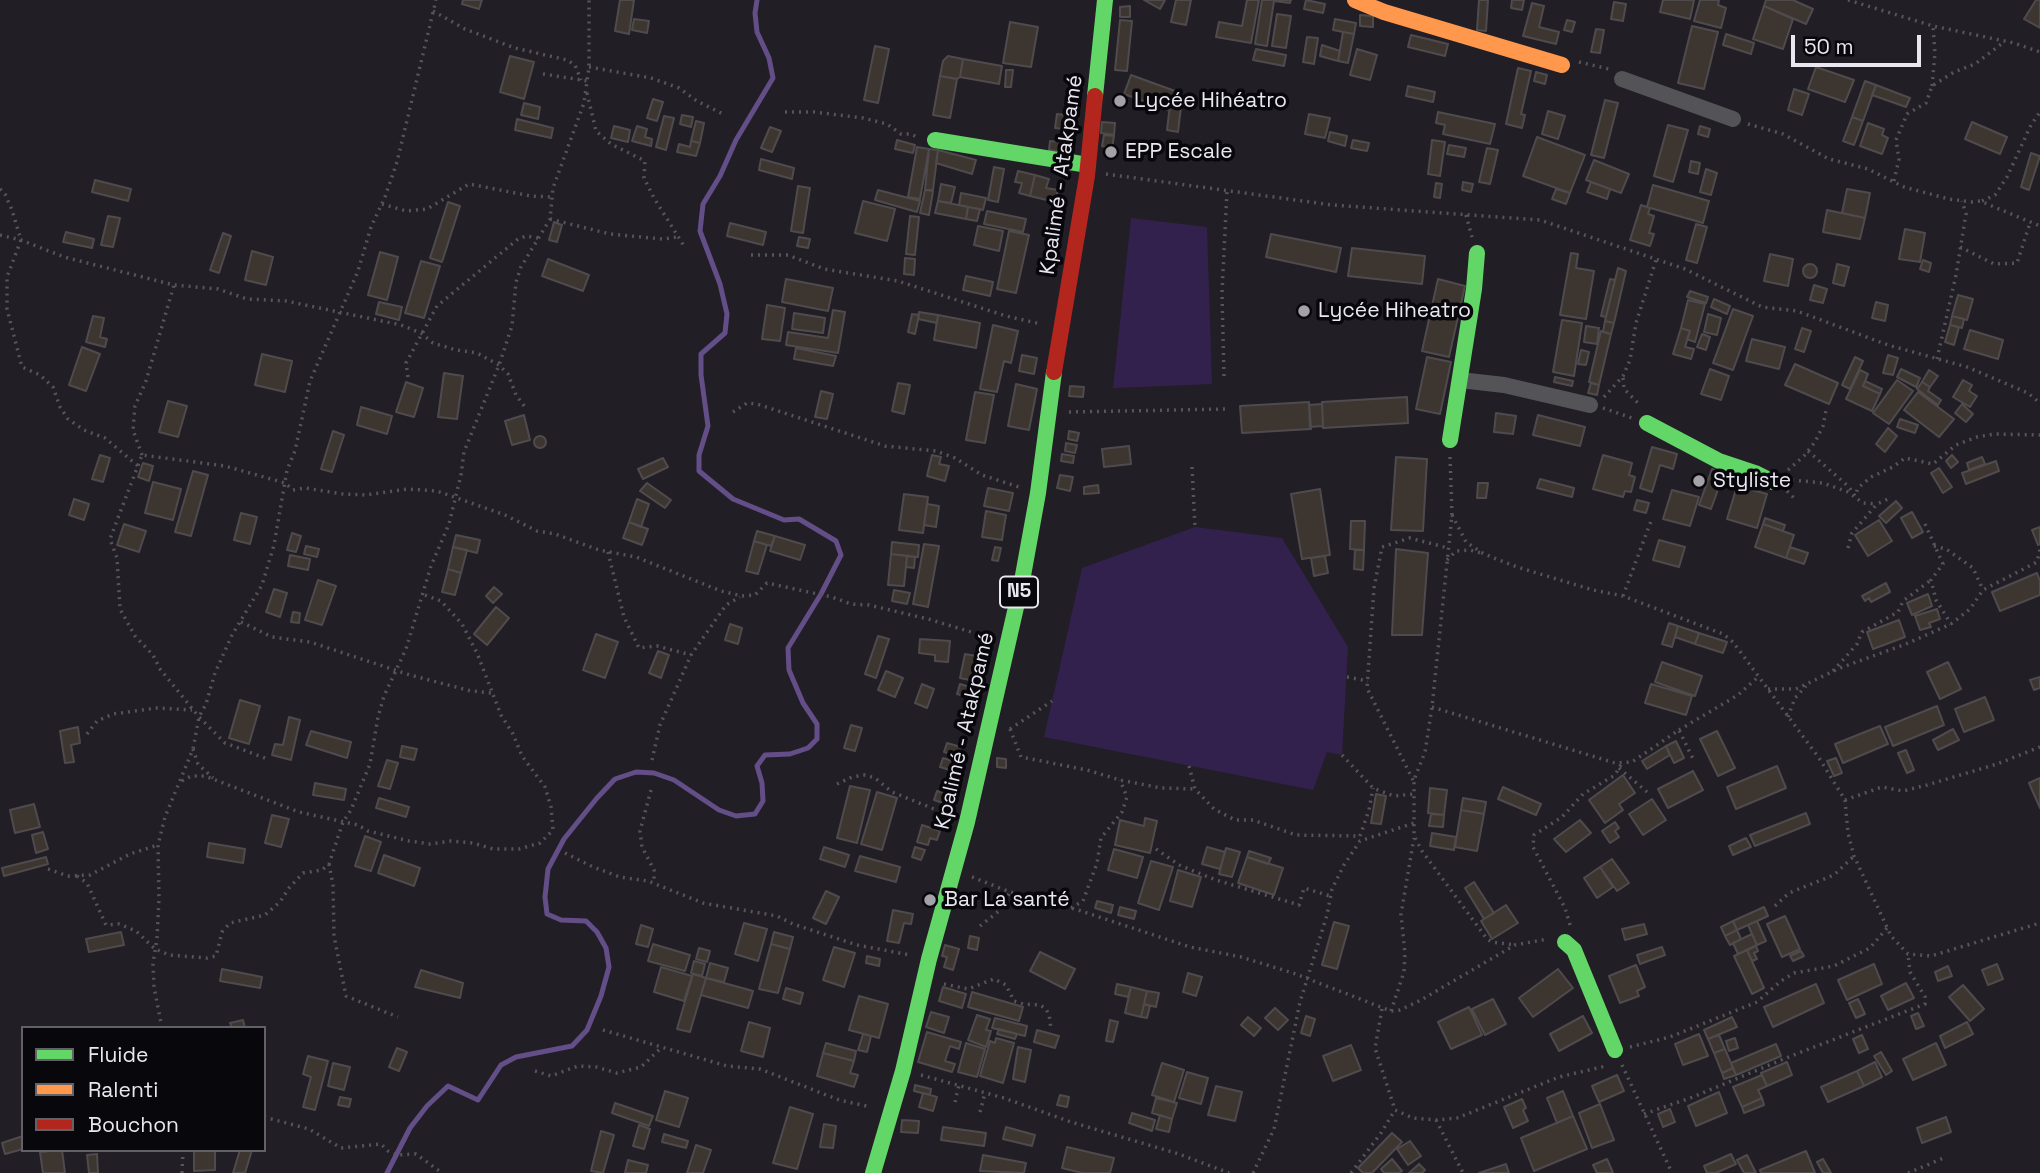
<!DOCTYPE html>
<html>
<head>
<meta charset="utf-8">
<style>
  body { margin:0 }
  #map { position:relative; width:2040px; height:1173px; overflow:hidden; background:#211e26; font-family:"Space Grotesk",sans-serif }
  canvas { display:block }
  .legend { position:absolute; left:21px; top:1026px; width:245px; height:126px; box-sizing:border-box; background:#08070c; border:2px solid #626167; margin:0; padding:9px 12px; list-style:none; font-size:21px; color:#eae7f0 }
  .legend li { display:flex; align-items:center; gap:14px; height:35px }
  .legend b { width:35px; border:2px solid #626167 }
  .scale { position:absolute; left:1791px; top:35px; width:130px; height:32px; box-sizing:border-box; border:4px solid #eae7f0; border-top:0; padding-left:9px; font-size:21px; line-height:24px; white-space:nowrap; color:#eae7f0; -webkit-text-stroke:5px #08070c; paint-order:stroke }
</style>
</head>
<body>
<div id="map">
<canvas width="2040" height="1173"></canvas>
<ul class="legend">
<li><b style="height:9px;background:#63d668"></b>Fluide</li>
<li><b style="height:9px;background:#ff974d"></b>Ralenti</li>
<li><b style="height:9px;background:#b3261e"></b>Bouchon</li>
</ul>
<div class="scale">50 m</div>
</div>
<script>
const context = document.querySelector('canvas').getContext('2d');
context.lineJoin = 'round';
function paint(path, color) { context.fillStyle = color; context.fill(path, 'evenodd'); }
const shape = rows => new Path2D(rows.map(r => 'M' + r).join(''));
function trace(path, color, width, dash) { context.strokeStyle = color; context.lineWidth = width; context.lineCap = dash ? 'butt' : 'round'; context.setLineDash(dash || []); context.stroke(path); }
function write(font, color, halo, rows, align = 'center') {
  context.font = font + ' "Space Grotesk",sans-serif'; context.lineWidth = 7; context.setLineDash([]); context.textBaseline = 'middle'; context.strokeStyle = halo; context.fillStyle = color; for (const [text, x, y, turn = 0] of rows) {
    context.save(); context.translate(x, y); context.rotate((+turn || 0) * Math.PI / 180); context.textAlign = isNaN(turn) ? turn : align; if (halo) context.strokeText(text, 0, 0); context.fillText(text, 0, 0); context.restore();
  }
}
paint(shape([
  [1131,218,1207,227,1212,384,1113,388],
  [1195,527,1282,538,1348,647,1342,755,1327,752,1313,790,1044,737,1082,568]
]), '#33214d');
trace(shape([
  [387,1173,410,1128,427,1106,448,1086,478,1100,501,1065,516,1057,572,1046,587,1030,601,996,609,967,606,948,597,932,586,921,561,920,547,914,545,897,548,869,564,839,597,798,615,779,636,772,654,773,674,780,719,810,736,816,755,814,763,801,762,783,757,766,765,755,790,754,808,748,817,739,817,724,803,703,789,670,788,648,821,594,841,555,836,541,799,519,784,520,733,499,699,471,699,455,708,426,701,375,701,354,725,333,727,314,720,284,700,231,703,204,720,176,736,140,773,78,769,58,757,32,755,13,757,0]
]), '#634e87', 5);
const building = shape([
  [463,0,482,0,479,9,462,4,463,0],
  [620,0,634,0,629,34,615,31,620,0],
  [1144,0,1165,0,1160,9,1144,0],
  [1176,0,1191,0,1186,25,1171,22,1176,0],
  [1247,0,1259,0,1251,43,1216,37,1219,22,1242,26,1247,0],
  [1262,0,1291,0,1290,3,1274,1,1267,46,1255,44,1262,0],
  [1306,0,1325,4,1323,13,1304,9,1306,0],
  [1479,0,1488,0,1486,31,1477,30,1479,0],
  [1512,0,1524,0,1522,10,1511,8,1512,0],
  [1663,0,1694,0,1690,19,1660,12,1663,0],
  [1700,0,1719,0,1718,5,1726,8,1721,28,1694,21,1700,0],
  [1766,0,1793,0,1813,9,1806,24,1764,6,1766,0],
  [2036,0,2040,0,2040,28,2024,19,2036,0],
  [1614,2,1626,4,1623,21,1611,19,1614,2],
  [1532,3,1544,6,1539,27,1559,32,1556,44,1523,36,1532,3],
  [1130,6,1130,17,1120,17,1120,7,1130,6],
  [1764,6,1793,19,1783,49,1753,39,1764,6],
  [1277,14,1291,16,1286,48,1272,46,1277,14],
  [1360,15,1373,16,1373,27,1360,26,1360,15],
  [634,19,649,21,647,33,632,30,634,19],
  [1335,19,1356,23,1354,34,1333,30,1335,19],
  [1120,20,1132,21,1127,71,1115,70,1120,20],
  [1567,20,1575,22,1572,32,1564,30,1567,20],
  [1010,22,1038,27,1031,67,1003,63,1010,22],
  [1692,26,1718,32,1704,89,1678,83,1692,26],
  [1596,29,1604,30,1600,53,1591,52,1596,29],
  [1343,32,1354,34,1348,63,1338,61,1343,32],
  [1726,34,1754,43,1751,54,1723,45,1726,34],
  [1411,35,1448,44,1445,56,1408,47,1411,35],
  [1307,37,1318,38,1314,64,1303,62,1307,37],
  [1322,45,1340,51,1338,61,1320,56,1322,45],
  [875,46,889,49,878,103,864,100,875,46],
  [1256,49,1286,55,1284,66,1253,60,1256,49],
  [1357,49,1377,55,1370,80,1350,75,1357,49],
  [510,56,534,62,524,99,500,92,510,56],
  [948,56,963,59,960,77,957,79,940,76,943,61,948,56],
  [963,59,1002,66,999,84,960,77,963,59],
  [1816,67,1854,80,1845,102,1808,89,1816,67],
  [1518,68,1531,71,1521,114,1525,115,1522,128,1506,124,1518,68],
  [1006,70,1013,70,1011,87,1005,87,1006,70],
  [1536,72,1547,75,1545,84,1534,81,1536,72],
  [1131,75,1175,91,1168,110,1124,94,1131,75],
  [940,76,957,79,950,118,933,115,940,76],
  [1865,81,1876,85,1863,121,1852,117,1865,81],
  [1876,85,1910,98,1906,107,1872,95,1876,85],
  [1408,86,1435,92,1433,102,1406,96,1408,86],
  [1794,89,1809,94,1802,115,1788,110,1794,89],
  [653,99,663,102,657,121,647,118,653,99],
  [1605,100,1618,103,1604,158,1591,155,1605,100],
  [524,103,540,107,538,119,521,115,524,103],
  [1170,105,1181,107,1178,132,1167,130,1170,105],
  [1548,111,1565,116,1558,139,1542,134,1548,111],
  [1438,112,1495,124,1490,144,1443,134,1445,125,1436,123,1438,112],
  [1057,114,1066,115,1064,129,1055,128,1057,114],
  [1309,114,1330,118,1325,138,1305,134,1309,114],
  [682,115,693,117,691,127,680,124,682,115],
  [664,116,674,118,666,150,656,147,664,116],
  [1852,117,1863,121,1854,145,1843,141,1852,117],
  [517,119,553,128,551,138,515,130,517,119],
  [696,121,704,123,700,143,691,141,696,121],
  [1102,122,1115,123,1114,135,1101,133,1102,122],
  [1972,122,2007,137,2000,154,1965,139,1972,122],
  [1868,123,1884,129,1882,135,1888,138,1882,154,1860,146,1868,123],
  [1668,125,1688,130,1673,182,1654,176,1668,125],
  [614,126,630,130,628,142,611,138,614,126],
  [637,126,647,129,645,137,652,139,651,146,632,141,637,126],
  [1700,126,1710,129,1708,137,1698,134,1700,126],
  [770,127,781,131,772,152,761,148,770,127],
  [1330,132,1347,136,1345,146,1328,141,1330,132],
  [1104,135,1114,136,1112,148,1102,146,1104,135],
  [1537,137,1585,155,1570,193,1523,176,1537,137],
  [897,140,915,145,913,153,895,149,897,140],
  [1353,140,1369,143,1367,151,1351,148,1353,140],
  [1432,140,1445,142,1440,176,1428,174,1432,140],
  [691,141,700,143,696,156,677,152,679,144,690,147,691,141],
  [1050,141,1062,142,1060,152,1049,150,1050,141],
  [1449,145,1466,148,1464,157,1447,154,1449,145],
  [917,147,929,149,920,199,908,197,917,147],
  [1487,148,1498,150,1490,184,1479,182,1487,148],
  [929,149,938,150,933,190,925,190,929,149],
  [938,150,976,160,972,174,936,163,938,150],
  [2031,153,2040,156,2029,190,2021,187,2031,153],
  [761,159,794,168,792,179,759,170,761,159],
  [1594,160,1629,174,1621,193,1586,180,1594,160],
  [1691,161,1700,163,1698,174,1689,172,1691,161],
  [994,167,1004,169,998,202,988,200,994,167],
  [1706,169,1717,173,1711,195,1700,192,1706,169],
  [1018,171,1035,175,1030,196,1019,193,1022,183,1015,182,1018,171],
  [1035,175,1049,179,1046,188,1058,190,1055,202,1030,196,1035,175],
  [95,180,131,189,128,201,92,192,95,180],
  [1463,182,1473,184,1471,192,1462,190,1463,182],
  [1591,182,1610,189,1607,199,1587,192,1591,182],
  [1436,183,1442,184,1440,198,1434,197,1436,183],
  [941,184,955,187,951,203,938,201,941,184],
  [1653,185,1709,201,1703,223,1647,207,1653,185],
  [798,186,810,188,803,233,791,231,798,186],
  [1556,189,1570,193,1566,204,1552,199,1556,189],
  [1847,189,1870,193,1865,218,1842,213,1847,189],
  [878,190,920,201,917,212,875,200,878,190],
  [925,190,933,191,929,215,920,213,925,190],
  [961,193,986,198,983,210,959,205,961,193],
  [863,201,895,209,887,241,855,233,863,201],
  [938,201,968,207,966,219,935,213,938,201],
  [448,202,460,206,442,262,430,258,448,202],
  [1641,205,1650,208,1648,214,1654,216,1649,233,1654,234,1650,246,1630,240,1641,205],
  [968,207,980,209,977,221,966,219,968,207],
  [1827,210,1865,218,1860,239,1823,232,1827,210],
  [987,211,1026,219,1023,232,984,224,987,211],
  [108,216,120,218,113,247,101,245,108,216],
  [910,216,919,217,915,255,906,254,910,216],
  [554,222,562,225,557,242,549,240,554,222],
  [730,223,766,232,763,245,727,236,730,223],
  [1696,224,1707,227,1697,263,1686,260,1696,224],
  [978,226,1003,231,999,251,974,245,978,226],
  [1905,229,1925,233,1920,262,1899,259,1905,229],
  [1009,231,1029,235,1016,293,997,289,1009,231],
  [66,232,94,239,92,248,63,242,66,232],
  [223,233,231,236,219,273,210,270,223,233],
  [1271,234,1341,248,1336,272,1266,257,1271,234],
  [799,237,810,239,808,248,797,246,799,237],
  [1352,248,1425,256,1422,284,1348,276,1352,248],
  [252,251,273,257,266,285,245,280,252,251],
  [380,252,398,257,387,300,368,295,380,252],
  [1571,253,1578,254,1576,268,1594,271,1586,319,1560,315,1571,253],
  [1770,254,1793,259,1788,286,1764,281,1770,254],
  [905,258,915,259,914,275,904,274,905,258],
  [548,259,589,275,583,291,542,276,548,259],
  [1923,260,1931,263,1929,272,1920,269,1923,260],
  [421,261,440,266,424,318,405,313,421,261],
  '1803 271a7 7 0 1 1 14 0a7 7 0 1 1-14 0Z',
  [1837,264,1849,267,1844,286,1833,283,1837,264],
  [1618,268,1626,271,1614,323,1605,321,1618,268],
  [966,276,993,282,990,296,963,290,966,276],
  [786,279,833,288,828,311,782,302,786,279],
  [1438,279,1465,286,1449,357,1422,351,1438,279],
  [1610,279,1615,280,1606,317,1601,316,1610,279],
  [1814,285,1827,289,1823,303,1810,300,1814,285],
  [1690,291,1708,297,1706,303,1687,297,1690,291],
  [1958,295,1973,299,1967,320,1952,316,1958,295],
  [1714,299,1730,306,1727,314,1711,307,1714,299],
  [1688,300,1705,304,1695,342,1687,339,1690,331,1681,328,1688,300],
  [379,302,402,307,399,320,376,314,379,302],
  [1876,302,1888,305,1885,321,1872,318,1876,302],
  [767,305,785,308,780,341,762,339,767,305],
  [1733,309,1753,316,1733,370,1713,363,1733,309],
  [833,310,845,312,838,353,786,345,788,332,828,338,833,310],
  [919,312,938,315,937,323,918,319,919,312],
  [794,313,825,318,823,333,792,329,794,313],
  [912,314,919,315,915,334,908,332,912,314],
  [1708,314,1721,318,1717,335,1704,332,1708,314],
  [938,315,980,323,976,348,934,340,938,315],
  [93,316,104,318,100,337,107,339,105,347,86,342,93,316],
  [1952,316,1964,319,1962,328,1950,325,1952,316],
  [1562,320,1582,323,1574,376,1553,372,1562,320],
  [1605,321,1614,323,1611,334,1603,332,1605,321],
  [993,325,1018,331,1011,363,1004,361,997,392,980,389,993,325],
  [1950,325,1959,327,1954,345,1945,342,1950,325],
  [1586,326,1599,328,1597,344,1584,342,1586,326],
  [1681,328,1690,331,1685,347,1694,349,1691,359,1673,354,1681,328],
  [1802,328,1811,331,1804,352,1795,349,1802,328],
  [1970,330,2003,340,1998,359,1964,349,1970,330],
  [1601,331,1611,334,1599,385,1589,382,1601,331],
  [1702,334,1710,337,1706,350,1697,347,1702,334],
  [1752,339,1785,347,1779,369,1746,361,1752,339],
  [82,347,100,354,86,391,69,385,82,347],
  [796,348,836,356,833,366,794,359,796,348],
  [1581,350,1589,352,1586,365,1578,364,1581,350],
  [262,354,292,361,285,392,255,385,262,354],
  [1022,355,1037,358,1034,374,1019,371,1022,355],
  [1888,355,1898,358,1893,375,1883,373,1888,355],
  [1427,357,1451,362,1440,414,1416,409,1427,357],
  [1855,357,1863,361,1850,389,1842,385,1855,357],
  [1795,364,1838,383,1829,404,1785,385,1795,364],
  [1710,369,1729,376,1721,400,1701,394,1710,369],
  [1901,369,1920,378,1916,387,1897,377,1901,369],
  [1860,370,1868,374,1863,386,1880,394,1872,411,1846,399,1860,370],
  [1929,370,1938,376,1930,387,1922,382,1929,370],
  [444,373,463,376,457,419,438,417,444,373],
  [1555,377,1573,381,1572,386,1554,382,1555,377],
  [1897,380,1913,391,1889,424,1873,413,1897,380],
  [1963,380,1972,385,1969,391,1977,396,1970,407,1953,397,1963,380],
  [1865,381,1882,389,1880,394,1863,386,1865,381],
  [406,382,423,388,414,417,396,412,406,382],
  [1922,382,1930,387,1928,391,1941,400,1938,405,1917,389,1922,382],
  [898,383,910,385,904,414,892,411,898,383],
  [1591,383,1599,385,1597,395,1588,393,1591,383],
  [1016,384,1037,389,1029,430,1008,426,1016,384],
  [1070,386,1084,387,1083,397,1069,396,1070,386],
  [821,391,833,394,827,419,815,417,821,391],
  [975,392,994,395,985,443,966,440,975,392],
  [1918,392,1954,419,1939,437,1904,410,1918,392],
  [1407,397,1408,423,1323,428,1322,402,1407,397],
  [168,401,187,406,178,437,159,432,168,401],
  [1309,402,1311,429,1242,433,1240,406,1309,402],
  [1322,404,1323,426,1310,427,1309,405,1322,404],
  [1962,404,1973,414,1966,422,1955,413,1962,404],
  [361,407,392,416,387,434,357,425,361,407],
  [1496,413,1516,416,1513,434,1494,432,1496,413],
  [524,415,530,440,512,445,505,421,524,415],
  [1538,415,1585,427,1580,446,1533,435,1538,415],
  [1900,419,1918,425,1915,433,1897,427,1900,419],
  [1888,428,1897,436,1885,452,1876,444,1888,428],
  [333,431,344,435,332,472,321,469,333,431],
  [1069,431,1079,433,1077,441,1068,439,1069,431],
  '534 442a6 6 0 1 1 12 0a6 6 0 1 1-12 0Z',
  [1066,443,1077,445,1075,453,1065,451,1066,443],
  [1129,446,1131,464,1104,467,1102,449,1129,446],
  [1652,447,1677,454,1673,469,1660,465,1652,492,1640,488,1652,447],
  [1062,454,1074,456,1073,463,1061,461,1062,454],
  [100,455,110,458,103,482,92,479,100,455],
  [932,455,941,457,939,464,949,466,945,481,927,476,932,455],
  [1603,455,1632,463,1629,475,1635,477,1631,492,1625,491,1623,497,1593,489,1603,455],
  [1952,455,1958,462,1951,468,1946,461,1952,455],
  [1396,457,1427,459,1423,531,1391,530,1396,457],
  [1982,457,1985,464,1969,470,1967,463,1982,457],
  [663,458,668,467,643,479,638,469,663,458],
  [1996,461,1999,471,1966,484,1962,473,1996,461],
  [143,463,153,466,149,481,138,477,143,463],
  [1939,468,1952,487,1943,493,1931,473,1939,468],
  [1712,469,1724,473,1711,509,1699,505,1712,469],
  [193,471,208,475,191,536,175,532,193,471],
  [1060,475,1073,477,1070,491,1057,488,1060,475],
  [1540,479,1574,488,1572,497,1537,488,1540,479],
  [153,482,181,489,173,520,145,513,153,482],
  [647,483,671,500,665,508,640,491,647,483],
  [1478,483,1488,483,1486,498,1477,498,1478,483],
  [1098,485,1099,493,1084,494,1084,487,1098,485],
  [1737,486,1767,494,1757,528,1727,519,1737,486],
  [988,488,1013,493,1009,511,984,506,988,488],
  [1320,489,1330,555,1302,559,1291,494,1320,489],
  [1672,490,1699,497,1690,526,1663,519,1672,490],
  [904,494,928,497,923,533,899,530,904,494],
  [74,499,89,504,84,520,69,515,74,499],
  [637,499,649,504,641,527,629,522,637,499],
  [1637,500,1649,503,1646,513,1634,510,1637,500],
  [1896,501,1902,508,1886,523,1879,516,1896,501],
  [927,504,939,506,936,527,924,525,927,504],
  [986,511,1006,515,1002,540,982,537,986,511],
  [1912,512,1923,532,1912,538,1901,518,1912,512],
  [241,513,257,517,250,544,234,540,241,513],
  [1765,518,1785,525,1783,531,1763,524,1765,518],
  [1879,520,1892,541,1868,556,1855,535,1879,520],
  [1351,521,1365,521,1364,550,1350,549,1351,521],
  [629,522,648,529,642,545,623,538,629,522],
  [124,524,146,531,139,552,117,545,124,524],
  [1763,524,1794,535,1786,558,1755,547,1763,524],
  [2040,527,2040,544,2038,545,2032,530,2040,527],
  [757,531,775,536,771,546,754,541,757,531],
  [292,533,301,536,296,552,287,550,292,533],
  [456,535,480,540,477,553,453,547,456,535],
  [775,536,805,545,800,560,770,551,775,536],
  [1659,540,1685,547,1679,567,1653,560,1659,540],
  [754,541,767,545,758,574,746,571,754,541],
  [892,542,919,545,918,557,891,554,892,542],
  [924,544,939,546,928,607,913,604,924,544],
  [306,546,319,549,317,557,304,554,306,546],
  [453,547,467,550,461,573,448,569,453,547],
  [995,547,1001,548,998,561,992,560,995,547],
  [1790,547,1808,553,1804,564,1786,558,1790,547],
  [1396,549,1428,553,1422,635,1392,635,1396,549],
  [1355,550,1364,550,1363,570,1354,569,1355,550],
  [891,554,907,556,904,586,888,585,891,554],
  [290,555,310,559,308,570,288,566,290,555],
  [907,556,915,557,914,568,906,567,907,556],
  [1325,556,1328,573,1314,576,1311,558,1325,556],
  [448,569,461,573,455,595,442,592,448,569],
  [2037,573,2040,581,2040,595,2000,611,1992,592,2037,573],
  [318,580,336,586,322,625,305,620,318,580],
  [1886,583,1890,592,1871,602,1869,598,1865,601,1862,596,1886,583],
  [494,587,502,594,493,603,486,596,494,587],
  [274,589,287,593,280,617,266,612,274,589],
  [894,590,910,593,907,604,892,601,894,590],
  [1928,594,1932,606,1912,615,1907,603,1928,594],
  [496,607,509,618,487,645,474,634,496,607],
  [1937,609,1940,619,1929,623,1931,627,1920,630,1915,616,1937,609],
  [293,612,300,613,299,623,291,622,293,612],
  [1899,620,1905,637,1873,649,1867,632,1899,620],
  [1669,623,1678,626,1672,647,1662,644,1669,623],
  [730,624,742,628,738,644,725,640,730,624],
  [1678,626,1699,633,1695,644,1675,637,1678,626],
  [1699,633,1727,642,1723,653,1695,644,1699,633],
  [596,634,618,642,605,678,583,670,596,634],
  [878,636,889,639,876,678,865,674,878,636],
  [920,639,950,641,948,662,935,661,935,655,919,653,920,639],
  [658,651,669,655,661,678,649,673,658,651],
  [965,654,983,657,981,666,975,664,973,673,981,675,979,682,960,678,965,654],
  [1662,662,1702,676,1695,696,1655,682,1662,662],
  [1948,662,1961,689,1940,699,1927,672,1948,662],
  [886,671,903,678,895,697,878,690,886,671],
  [2040,677,2040,688,2034,690,2030,680,2040,677],
  [922,684,934,689,927,708,915,703,922,684],
  [960,684,973,688,971,698,957,694,960,684],
  [1651,684,1692,696,1686,715,1645,703,1651,684],
  [1985,697,1994,720,1964,732,1955,709,1985,697],
  [240,700,260,706,249,744,229,738,240,700],
  [1937,706,1944,725,1893,746,1885,727,1937,706],
  [289,717,300,720,291,760,272,755,275,744,283,745,289,717],
  [851,725,862,728,855,751,844,748,851,725],
  [1880,726,1888,744,1843,763,1835,744,1880,726],
  [78,727,80,743,71,745,74,762,65,763,60,731,78,727],
  [1953,729,1959,740,1938,750,1933,740,1953,729],
  [311,731,351,742,347,758,306,745,311,731],
  [1717,731,1735,768,1718,776,1700,739,1717,731],
  [1676,741,1684,758,1674,763,1666,746,1676,741],
  [947,743,961,747,958,756,944,752,947,743],
  [402,746,417,749,414,760,400,757,402,746],
  [1666,746,1670,755,1647,769,1642,761,1666,746],
  [1906,750,1914,770,1907,773,1898,753,1906,750],
  [943,758,956,762,953,771,940,767,943,758],
  [997,758,1006,759,1006,768,997,767,997,758],
  [1836,758,1842,773,1834,776,1827,761,1836,758],
  [387,760,398,763,390,789,378,786,387,760],
  [1777,766,1786,788,1736,809,1727,787,1777,766],
  [1693,771,1703,790,1668,808,1658,789,1693,771],
  [1623,775,1635,793,1619,804,1623,810,1605,823,1589,800,1623,775],
  [2040,778,2040,808,2029,783,2040,778],
  [315,783,346,789,344,800,313,795,315,783],
  [850,786,870,790,857,843,837,838,850,786],
  [1503,787,1541,804,1536,815,1498,799,1503,787],
  [1430,788,1447,790,1444,815,1428,813,1430,788],
  [937,791,947,794,943,803,934,800,937,791],
  [877,792,897,798,882,850,861,844,877,792],
  [1376,794,1386,796,1381,824,1371,823,1376,794],
  [379,798,409,807,406,817,376,808,379,798],
  [1463,798,1486,802,1484,814,1461,810,1463,798],
  [1652,799,1666,820,1643,835,1629,814,1652,799],
  [34,804,40,827,15,833,10,810,34,804],
  [1461,810,1484,814,1477,851,1455,847,1461,810],
  [1806,813,1810,824,1755,846,1750,835,1806,813],
  [1431,814,1444,815,1443,827,1429,826,1431,814],
  [272,815,289,819,281,847,265,843,272,815],
  [1145,818,1157,821,1150,853,1115,845,1120,820,1144,826,1145,818],
  [1580,820,1591,833,1566,852,1554,839,1580,820],
  [1615,822,1619,828,1615,831,1619,837,1610,843,1602,831,1615,822],
  [922,825,940,831,937,840,930,838,928,845,917,842,922,825],
  [43,832,48,849,36,853,32,835,43,832],
  [1432,833,1456,837,1454,850,1430,846,1432,833],
  [365,836,381,842,371,871,355,866,365,836],
  [1746,838,1751,847,1733,855,1729,846,1746,838],
  [209,843,245,849,243,863,207,857,209,843],
  [824,847,849,855,845,867,820,859,824,847],
  [915,847,925,850,921,860,912,857,915,847],
  [1207,847,1225,852,1220,869,1202,864,1207,847],
  [1226,848,1240,852,1232,877,1219,874,1226,848],
  [1114,849,1143,857,1137,878,1108,870,1114,849],
  [1249,851,1271,858,1268,864,1247,857,1249,851],
  [384,855,420,868,414,886,378,873,384,855],
  [860,856,900,867,896,882,855,871,860,856],
  [46,857,48,864,4,876,2,868,46,857],
  [1247,857,1283,868,1274,895,1238,883,1247,857],
  [1612,859,1629,883,1617,891,1600,867,1612,859],
  [1151,861,1173,867,1159,910,1138,903,1151,861],
  [1600,867,1613,887,1597,898,1584,878,1600,867],
  [1178,870,1201,877,1192,907,1170,901,1178,870],
  [1474,882,1494,913,1484,919,1465,888,1474,882],
  [826,891,839,897,826,924,813,918,826,891],
  [1097,901,1113,905,1111,913,1095,908,1097,901],
  [1506,905,1518,923,1492,939,1481,921,1506,905],
  [1120,907,1136,911,1134,919,1118,915,1120,907],
  [1764,907,1768,916,1737,930,1733,921,1764,907],
  [893,910,913,914,911,924,904,923,899,943,887,941,893,910],
  [1785,916,1800,949,1782,957,1767,924,1785,916],
  [1733,921,1737,930,1725,936,1721,927,1733,921],
  [1757,921,1766,941,1757,945,1748,925,1757,921],
  [1334,922,1349,926,1337,969,1322,965,1334,922],
  [744,923,767,929,758,961,735,954,744,923],
  [1644,924,1647,934,1625,940,1622,929,1644,924],
  [641,925,653,929,648,947,636,944,641,925],
  [1737,930,1741,939,1730,945,1725,936,1737,930],
  [121,932,124,945,89,952,86,939,121,932],
  [774,932,793,937,790,949,771,944,774,932],
  [1752,934,1757,945,1738,954,1733,943,1752,934],
  [970,936,979,938,977,950,968,948,970,936],
  [653,944,690,955,685,971,648,961,653,944],
  [771,944,790,949,778,993,759,989,771,944],
  [945,945,959,949,953,970,944,967,947,957,942,956,945,945],
  [1756,946,1758,951,1754,953,1757,959,1752,961,1747,950,1756,946],
  [834,947,855,953,844,987,823,980,834,947],
  [1662,947,1665,955,1640,964,1637,955,1662,947],
  [699,948,710,951,707,962,696,959,699,948],
  [1747,950,1764,988,1752,994,1734,956,1747,950],
  [1801,951,1804,956,1793,961,1790,956,1801,951],
  [1040,952,1075,969,1065,989,1030,971,1040,952],
  [867,956,880,959,879,966,866,963,867,956],
  [694,961,705,964,702,976,691,973,694,961],
  [710,963,728,968,724,982,706,978,710,963],
  [1874,964,1882,984,1847,1000,1838,980,1874,964],
  [1997,964,2003,979,1988,985,1982,970,1997,964],
  [1636,965,1645,987,1637,991,1639,996,1620,1003,1609,976,1636,965],
  [1948,966,1952,976,1938,981,1935,972,1948,966],
  [661,967,692,976,684,1001,654,992,661,967],
  [222,969,262,977,260,988,220,981,222,969],
  [1558,969,1573,988,1533,1017,1519,998,1558,969],
  [421,970,463,983,460,998,415,987,421,970],
  [1188,973,1202,977,1196,996,1183,992,1188,973],
  [693,974,706,978,690,1032,677,1029,693,974],
  [706,978,753,991,748,1008,701,995,706,978],
  [1906,983,1914,998,1888,1010,1881,996,1906,983],
  [1117,984,1131,987,1128,997,1115,994,1117,984],
  [1816,984,1824,1003,1773,1027,1764,1007,1816,984],
  [1963,985,1984,1009,1970,1021,1949,997,1963,985],
  [943,987,966,994,962,1008,939,1001,943,987],
  [1131,987,1147,991,1141,1017,1125,1013,1131,987],
  [786,988,803,993,800,1004,783,999,786,988],
  [1147,991,1159,993,1156,1007,1144,1004,1147,991],
  [972,992,1023,1007,1019,1021,968,1007,972,992],
  [859,996,888,1004,879,1038,849,1030,859,996],
  [1493,999,1506,1024,1485,1035,1472,1009,1493,999],
  [1858,999,1865,1014,1856,1018,1849,1003,1858,999],
  [1144,1004,1150,1006,1147,1018,1141,1017,1144,1004],
  [1469,1007,1482,1035,1451,1049,1438,1022,1469,1007],
  [1275,1008,1288,1020,1278,1030,1265,1018,1275,1008],
  [931,1012,949,1017,944,1033,926,1027,931,1012],
  [1918,1013,1924,1026,1916,1029,1911,1016,1918,1013],
  [977,1015,990,1019,986,1030,991,1031,986,1047,968,1040,977,1015],
  [1306,1016,1315,1019,1310,1036,1301,1033,1306,1016],
  [1583,1016,1592,1033,1559,1051,1550,1034,1583,1016],
  [1248,1017,1261,1028,1254,1036,1241,1025,1248,1017],
  [1732,1017,1737,1027,1708,1039,1704,1030,1732,1017],
  [995,1018,1027,1026,1025,1036,992,1028,995,1018],
  [243,1020,245,1028,232,1028,230,1023,243,1020],
  [1110,1020,1118,1022,1113,1042,1106,1041,1110,1020],
  [749,1022,770,1028,763,1057,741,1051,749,1022],
  [1967,1022,1973,1034,1945,1048,1940,1036,1967,1022],
  [999,1029,1017,1034,1015,1039,997,1034,999,1029],
  [1037,1030,1059,1036,1055,1048,1034,1042,1037,1030],
  [927,1032,961,1042,959,1049,950,1046,945,1061,955,1064,952,1072,918,1062,927,1032],
  [863,1034,871,1036,867,1052,858,1050,863,1034],
  [1699,1034,1708,1056,1683,1065,1675,1044,1699,1034],
  [1719,1035,1725,1049,1714,1053,1708,1039,1719,1035],
  [1862,1035,1868,1049,1859,1053,1853,1039,1862,1035],
  [996,1038,1014,1043,1003,1083,980,1076,990,1041,995,1043,996,1038],
  [1735,1038,1738,1048,1729,1051,1726,1041,1735,1038],
  [826,1043,856,1051,854,1061,823,1053,826,1043],
  [966,1043,985,1049,977,1077,958,1072,966,1043],
  [1936,1043,1946,1065,1913,1080,1903,1059,1936,1043],
  [1776,1044,1781,1056,1736,1075,1731,1063,1776,1044],
  [1351,1045,1361,1070,1333,1081,1323,1056,1351,1045],
  [1018,1047,1031,1050,1025,1082,1013,1079,1018,1047],
  [397,1048,407,1052,399,1071,389,1067,397,1048],
  [1725,1049,1733,1068,1722,1073,1714,1053,1725,1049],
  [1881,1052,1892,1071,1886,1075,1874,1056,1881,1052],
  [823,1053,854,1061,850,1073,858,1075,854,1087,817,1076,823,1053],
  [308,1056,328,1061,315,1110,303,1107,311,1077,303,1074,308,1056],
  [1787,1062,1792,1075,1767,1086,1761,1073,1787,1062],
  [1875,1062,1882,1077,1864,1086,1857,1071,1875,1062],
  [333,1063,350,1067,344,1090,328,1086,333,1063],
  [1162,1063,1184,1070,1174,1102,1152,1095,1162,1063],
  [1733,1068,1736,1075,1724,1079,1722,1073,1733,1068],
  [1857,1071,1864,1086,1828,1102,1821,1087,1857,1071],
  [1187,1072,1208,1078,1201,1104,1179,1098,1187,1072],
  [1617,1075,1624,1091,1599,1102,1592,1086,1617,1075],
  [1762,1075,1767,1086,1758,1090,1762,1098,1742,1107,1733,1087,1762,1075],
  [915,1085,931,1089,930,1095,914,1091,915,1085],
  [1216,1086,1242,1092,1235,1121,1208,1115,1216,1086],
  [665,1091,688,1098,679,1127,656,1120,665,1091],
  [1563,1091,1573,1116,1557,1123,1547,1098,1563,1091],
  [1719,1092,1727,1113,1696,1126,1688,1106,1719,1092],
  [923,1093,937,1097,933,1111,919,1107,923,1093],
  [1060,1095,1069,1097,1067,1107,1057,1105,1060,1095],
  [340,1097,351,1099,349,1107,338,1105,340,1097],
  [1156,1098,1177,1103,1172,1119,1152,1113,1156,1098],
  [1762,1098,1764,1105,1744,1113,1742,1107,1762,1098],
  [1522,1099,1526,1108,1523,1110,1528,1121,1513,1128,1504,1107,1522,1099],
  [615,1103,653,1116,649,1126,612,1113,615,1103],
  [1600,1104,1614,1140,1592,1148,1579,1113,1600,1104],
  [790,1107,813,1114,797,1169,773,1163,790,1107],
  [1670,1109,1675,1122,1663,1127,1658,1114,1670,1109],
  [1132,1113,1155,1120,1152,1131,1129,1123,1132,1113],
  [1160,1115,1172,1119,1169,1132,1156,1129,1160,1115],
  [1573,1116,1587,1149,1534,1171,1521,1138,1573,1116],
  [1946,1117,1951,1132,1922,1143,1917,1128,1946,1117],
  [902,1120,919,1121,918,1133,901,1132,902,1120],
  [824,1124,836,1126,833,1148,820,1147,824,1124],
  [639,1125,650,1129,644,1149,633,1146,639,1125],
  [943,1127,986,1133,984,1146,941,1140,943,1127],
  [1006,1127,1035,1135,1032,1146,1003,1139,1006,1127],
  [601,1131,614,1135,603,1173,591,1171,601,1131],
  [1392,1133,1402,1142,1372,1173,1363,1173,1358,1168,1392,1133],
  [664,1134,688,1141,686,1148,662,1142,664,1134],
  [23,1136,23,1149,5,1154,2,1143,23,1136],
  [1410,1141,1421,1156,1408,1165,1397,1149,1410,1141],
  [696,1145,711,1150,703,1173,687,1173,696,1145],
  [1067,1147,1114,1158,1110,1173,1082,1173,1062,1168,1067,1147],
  [62,1150,65,1173,43,1173,40,1152,62,1150],
  [194,1150,215,1150,215,1170,194,1171,194,1150],
  [240,1150,252,1150,245,1173,233,1173,240,1150],
  [1806,1151,1815,1173,1761,1173,1760,1170,1806,1151],
  [97,1154,98,1173,89,1173,87,1155,97,1154],
  [1731,1154,1736,1164,1716,1173,1707,1173,1704,1166,1731,1154],
  [983,1155,1026,1163,1024,1173,980,1171,983,1155],
  [1747,1155,1756,1173,1744,1173,1737,1160,1747,1155],
  [1392,1159,1402,1171,1399,1173,1384,1173,1381,1169,1392,1159],
  [1607,1159,1613,1173,1597,1173,1593,1165,1607,1159],
  [1823,1159,1831,1173,1823,1173,1817,1162,1823,1159],
  [628,1160,648,1165,646,1173,625,1173,628,1160],
  [1419,1164,1425,1170,1422,1173,1409,1173,1419,1164],
  [1506,1164,1509,1173,1479,1173,1506,1164]
]);
paint(building, '#3d3530');
trace(building, '#4f4b4d', 2);
trace(shape([
  [1848,0,1933,26,2014,43,2040,52],
  [433,11,465,29,515,48,567,60,575,65,581,80],
  [1579,62,1609,69],
  [589,67,651,78,679,88,697,101,725,115],
  [543,74,588,81],
  [1932,86,1935,53,1933,26],
  [587,93,596,131,611,144,645,161,644,178,654,198,684,246],
  [785,112,814,112,863,118,887,124,901,134,911,134,917,137],
  [1748,124,1783,134,1829,159,1868,169,1904,187,1949,199,1971,202,1980,201,2040,226],
  [1106,174,1332,205,1540,220,1685,269,1762,307,1797,311,1888,345,1967,367,2028,393,2040,403],
  [1894,181,1899,159,1896,140,1907,114,1926,103,1932,86,1954,72,1975,64,2004,42],
  [0,189,5,194,12,210,21,240,7,277,7,309,22,367,40,375,53,387,60,407,68,419,84,430,105,438,138,466],
  [1982,201,1995,195,2007,177,2031,125,2040,112],
  [382,204,406,211,427,209,469,184,531,196,551,197],
  [1466,215,1472,237],
  [550,219,610,234,662,239,678,237],
  [0,235,21,240,64,257,174,285,218,289,247,299,286,301,401,325,421,333,433,343,456,350,477,353,499,365,508,374,516,395,525,407],
  [1960,247,1994,264,2017,263,2030,223],
  [751,255,788,255,824,269,898,281,1006,316,1041,324],
  [1937,359,1956,275,1966,214,1962,201],
  [1224,376,1222,293,1227,191],
  [408,377,406,363,437,306,518,239,526,236,538,238],
  [1623,378,1624,389,1640,405],
  [1604,397,1623,376,1630,360,1636,323,1656,260],
  [1603,408,1632,418],
  [733,412,747,403,757,404,885,446,936,451,955,458,982,475,1019,487],
  [1069,412,1228,409],
  [1808,451,1849,487,1855,496,1858,488,1871,477,1893,467,1905,458,1933,464,1956,445,1977,437,1994,434,2040,435],
  [142,455,133,430,135,406,146,381,174,285],
  [1450,457,1452,515,1432,707,1425,752,1414,780,1414,836,1422,851,1487,939,1492,942,1515,945],
  [1192,467,1195,527],
  [1788,470,1804,456,1815,442,1823,426,1826,410],
  [1792,480,1823,483,1848,492,1863,503,1877,504],
  [1787,491,1795,499],
  [1452,515,1466,542,1484,554,1517,567,1593,590,1623,596,1723,634,1733,642,1819,758,1845,800,1882,787,1903,791,1927,785,1997,764,2040,747],
  [1925,524,1943,564,1931,580,1936,600,1951,624],
  [1934,546,1946,549,1973,568,1983,590],
  [1848,548,1852,533,1877,504,1890,498],
  [608,552,624,617,639,648,657,646,691,655],
  [1447,560,1456,551,1470,550,1481,553],
  [1623,596,1651,521],
  [241,622,272,637,310,642,410,675,471,691,492,693],
  [1833,671,1857,644,1862,632,1898,612,1903,601,1931,580],
  [1347,677,1368,681],
  [1768,689,1796,689,1840,668,1906,644,1951,624,1970,609,1983,590,2037,562,2040,549],
  [1432,707,1615,763,1632,762,1679,730,1694,761],
  [1788,717,1795,698,1806,686],
  [1010,729,1021,757,1087,770,1120,780,1161,788,1195,789],
  [1010,729,1052,701],
  [1679,730,1738,695,1757,678],
  [87,734,97,721,113,714,157,708,192,710],
  [193,749,198,764,213,778],
  [1342,755,1373,788,1394,796,1414,794],
  [265,758,225,743,199,717,160,669,153,655,135,636,120,609,117,558,110,539,142,455,225,466,285,483,293,490,305,488,343,494,366,495,407,489,437,491,505,515,537,531,555,534,599,550,636,557,721,591,742,596,755,595,767,583,832,597,851,604,869,605,928,619,991,638],
  [652,760,660,725,691,655,726,605,740,597],
  [1189,766,1195,789,1214,809,1235,820,1253,820,1296,835,1360,836],
  [1619,768,1647,792],
  [1413,780,1367,688,1374,588,1382,547,1410,538,1448,548],
  [182,781,191,776,205,776,299,812,358,825,368,831,409,841,430,844,451,841,473,843,493,849,519,849,540,843,553,830,551,807,545,787,522,756,513,734,501,715,477,653,462,624,441,601,422,594],
  [837,784,852,777,865,775,875,778,892,792,949,815],
  [651,790,640,831,642,847,654,870,654,883],
  [1845,800,1848,833,1854,856,1891,936,1908,954,1931,956,2040,923],
  [1360,836,1369,810,1373,788],
  [1156,849,1179,865,1216,880,1299,905,1304,888,1330,896],
  [565,853,593,867,620,877,648,881,703,903,777,916,793,924,857,945,910,955],
  [329,864,333,885,334,936,346,996,398,1017],
  [48,869,68,876,90,875,130,854,158,845],
  [77,876,87,883,106,925,119,924,136,931,155,949,169,955,207,958,216,956,222,932,230,923,265,915,280,902,289,888,303,873,322,870,329,864,343,822,351,810,370,764,378,717,384,696,406,649,431,566,449,524,461,475,464,452,499,365,512,326,516,282,521,267,550,219,553,188,584,103,589,67,589,0],
  [972,877,1010,892,1078,910,1190,947,1241,957,1293,973,1391,1011,1400,1010,1421,1000,1515,945,1548,939],
  [1775,906,1789,893,1834,875,1854,856],
  [1071,908,1083,901,1097,863,1101,838,1122,812,1127,797,1120,780],
  [1570,925,1565,908,1533,847,1534,835,1562,817,1583,794,1615,775,1622,763],
  [980,926,999,911,1010,892],
  [944,984,968,989,994,979,1006,985,1014,1001,1023,1004,1040,1005,1045,1008,1049,1014,1051,1029],
  [1382,1009,1375,1048,1395,1110,1413,1118,1436,1120,1457,1118,1559,1077,1606,1066],
  [1391,1011,1404,972,1405,954,1401,914,1414,838],
  [162,1028,154,987,153,964,157,938,159,899,158,845,165,817,193,749,199,717,206,704,215,673,232,635,262,585,274,545,287,470,295,451,310,381,358,271,371,227,385,197,397,162,436,0],
  [603,1030,727,1066,760,1069,839,1100,871,1107],
  [1630,1047,1670,1037,1757,1002,1781,981,1794,973,1834,966,1870,948,1887,928],
  [1622,1065,1672,1173],
  [535,1071,551,1076,578,1066,596,1067,617,1073,641,1067,662,1047],
  [921,1075,1004,1098,1071,1122,1179,1154,1229,1173],
  [955,1102,959,1085],
  [980,1112,985,1093],
  [1644,1114,1693,1097,1786,1058,1925,1004,1925,997,1910,972,1908,954],
  [264,1117,309,1129,341,1148,381,1144,388,1151,397,1155,416,1154,442,1173],
  [1436,1120,1463,1173],
  [182,1173,183,1150],
  [1253,1173,1274,1129,1300,1002,1327,915,1332,889,1344,865,1360,841,1414,823],
  [1351,1173,1381,1133,1395,1110],
  [1908,1173,1946,1157]
]), '#575559', 3.5, [2, 5]);
trace(shape([
  [1622,79,1733,119],
  [1460,380,1504,385,1590,405]
]), '#545357', 16);
trace(shape([
  [1095,96,1105,0],
  [935,140,1088,165],
  [1647,423,1719,461,1755,473,1773,482],
  [1450,440,1474,289,1477,253],
  [1565,942,1574,950,1615,1050],
  [873,1173,903,1071,929,959,967,822,1022,581,1038,493,1054,372]
]), '#63d668', 16);
trace(shape([
  [1355,0,1384,12,1562,65]
]), '#ff974d', 16);
trace(shape([
  [1054,372,1087,176,1095,96]
]), '#b3261e', 16);
for (const [x, y, r, color] of [
  [1120,101,7,"#a4a1a9"],
  [1111,152,7,"#a4a1a9"],
  [1304,311,7,"#a4a1a9"],
  [1699,481,7,"#a4a1a9"],
  [930,900,7,"#a4a1a9"]
]) { const dot = new Path2D(); dot.arc(x, y, r, 0, 2 * Math.PI); context.fillStyle = color; context.fill(dot); trace(dot, '#08070c', 2.5); }
for (const [x, y, w] of [
  [1019,592,38]
]) { const box = new Path2D(); box.roundRect(x - w / 2, y - 15.5, w, 31, 5); context.fillStyle = '#08070c'; context.fill(box); trace(box, '#eae7f0', 2); }
write('bold 19px', '#eae7f0', null, [
  ["N5",1019,592]
]);
write('21px', '#eae7f0', '#08070c', [
  ["Lycée Hihéatro",1134,101],
  ["EPP Escale",1125,152],
  ["Lycée Hiheatro",1318,311],
  ["Styliste",1713,481],
  ["Bar La santé",944,900]
], 'left');
write('21px', '#eae7f0', '#08070c', [
  ["Kpalimé - Atakpamé",1062,175,-82],
  ["Kpalimé - Atakpamé",965,731,-77]
]);
</script>
</body>
</html>
